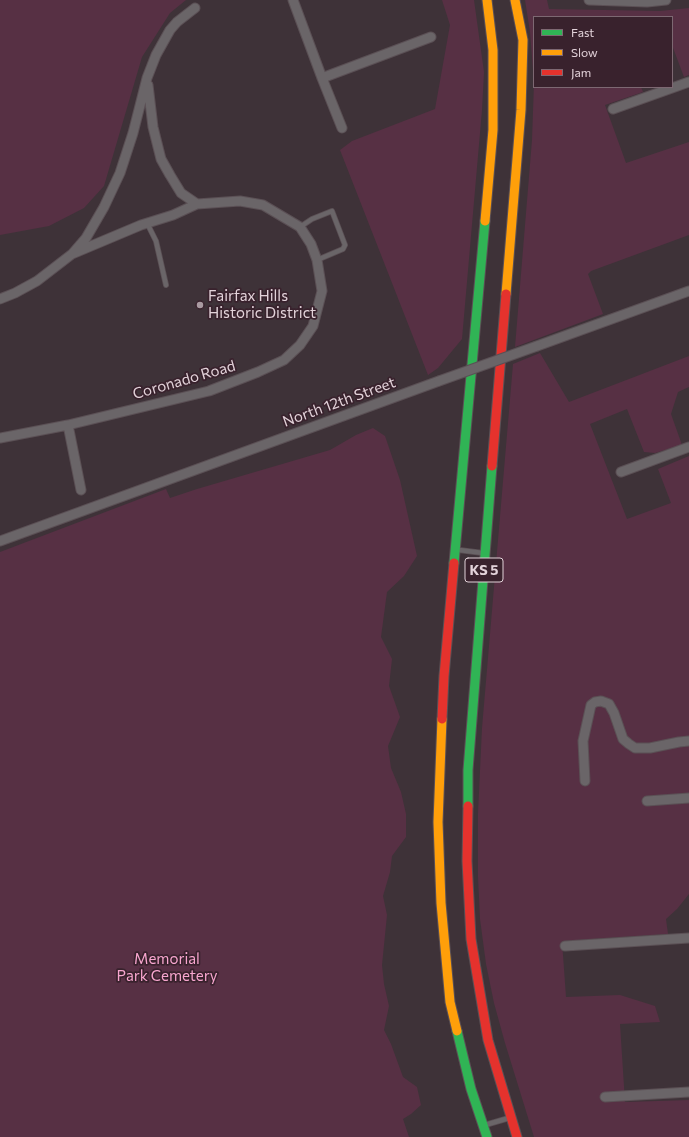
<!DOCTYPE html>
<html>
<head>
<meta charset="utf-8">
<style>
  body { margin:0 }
  #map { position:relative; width:689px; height:1137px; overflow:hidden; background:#3e3238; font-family:Commissioner,sans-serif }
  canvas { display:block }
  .legend { position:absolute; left:533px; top:16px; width:140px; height:72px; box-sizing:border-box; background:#39222d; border:1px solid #7d6872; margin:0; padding:5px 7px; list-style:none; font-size:12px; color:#e2d2d9 }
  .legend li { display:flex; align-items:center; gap:8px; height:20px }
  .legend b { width:20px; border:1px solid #7d6872 }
</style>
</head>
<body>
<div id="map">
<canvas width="689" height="1137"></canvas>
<ul class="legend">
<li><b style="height:5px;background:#30b455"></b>Fast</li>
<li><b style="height:5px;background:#ff9f0a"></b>Slow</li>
<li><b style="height:5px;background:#e5322d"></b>Jam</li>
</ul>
</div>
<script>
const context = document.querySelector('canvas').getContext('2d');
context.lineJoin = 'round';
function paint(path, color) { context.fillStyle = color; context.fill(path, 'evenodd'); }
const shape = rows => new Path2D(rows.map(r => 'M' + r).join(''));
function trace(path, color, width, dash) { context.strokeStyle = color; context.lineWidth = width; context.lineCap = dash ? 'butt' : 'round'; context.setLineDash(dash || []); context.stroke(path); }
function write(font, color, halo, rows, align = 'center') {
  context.font = font + ' Commissioner,sans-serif'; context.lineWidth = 3.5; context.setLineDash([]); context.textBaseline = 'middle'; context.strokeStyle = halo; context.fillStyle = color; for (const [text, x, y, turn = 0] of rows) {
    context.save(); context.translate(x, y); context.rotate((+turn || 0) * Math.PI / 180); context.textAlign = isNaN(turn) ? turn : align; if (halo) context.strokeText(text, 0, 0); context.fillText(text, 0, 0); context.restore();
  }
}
paint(shape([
  [0,0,186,0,170,13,142,57,104,186,84,208,49,226,0,235],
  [442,0,474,0,484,72,482,110,462,339,438,368,428,375,340,150,352,141,435,109,450,25],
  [525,0,547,0,549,9,660,11,689,8,689,75,684,77,672,45,672,17,534,17,534,87,641,87,643,92,605,105,626,163,689,142,689,235,591,271,588,274,603,314,515,347,532,140,534,83,530,32],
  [540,353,569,402,689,356,689,387,678,392,671,414,682,445,655,453,644,452,627,409,590,424,627,519,671,503,658,469,689,456,689,894,677,909,666,919,668,934,562,941,566,997,620,995,655,1006,660,1022,620,1024,625,1102,689,1100,689,1137,534,1137,505,1043,494,1003,486,964,480,919,478,877,478,813,482,728,513,364],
  [373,428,385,436,400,480,417,556,404,576,387,592,381,637,392,659,389,686,400,717,388,746,391,768,401,792,406,814,406,837,392,856,390,872,383,896,387,915,382,965,384,984,389,1006,384,1030,391,1044,403,1077,417,1087,421,1105,411,1114,403,1119,409,1137,0,1137,0,552,166,489,170,498,197,489,330,450,356,435]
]), '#573044');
const lane = shape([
  [147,223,156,241,166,285],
  [300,227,312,219,332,211,345,245,343,249,317,260],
  [459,550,483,553],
  [485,1125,509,1118]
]);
const street = shape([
  [293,0,322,78,342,128],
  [589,0,647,2,666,0],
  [322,78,431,37],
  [148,85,153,127,161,159,170,175,181,193,197,204],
  [613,109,689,82],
  [73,253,86,238,104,207,120,173,133,133,147,78,156,55,170,30,177,22,195,8],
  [0,299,15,293,37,281,72,254,141,225,173,215,197,204,240,201,263,205,300,227,311,244,317,260,322,291,313,326,300,345,284,360,258,372,209,391,68,425,0,438],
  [537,346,689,291],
  [68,425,81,490],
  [621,472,689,447],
  [0,541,439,381],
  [585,781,583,741,591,705,595,702,601,701,609,704,614,713,623,739,629,744,635,748,650,748,679,742,689,741],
  [647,801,689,798],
  [565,946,689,938],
  [605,1097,689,1092]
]);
const fast = shape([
  [454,563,485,221],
  [468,806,468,770,492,466],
  [457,1031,471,1089,487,1137]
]);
const slow = shape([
  [485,221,493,130,493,50,487,0],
  [506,294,521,110,523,40,515,0],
  [442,719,438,822,441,903,450,1002,457,1031]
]);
const jam = shape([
  [492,466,506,294],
  [442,719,444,676,454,563],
  [468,806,467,861,471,939,488,1040,517,1137]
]);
trace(lane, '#5b5055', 6);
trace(street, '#5b5055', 11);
trace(fast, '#5b5055', 11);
trace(slow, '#5b5055', 11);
trace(jam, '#5b5055', 11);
trace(lane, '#6a6568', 4.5);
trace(street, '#6a6568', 9);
trace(fast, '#30b455', 9);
trace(slow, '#ff9f0a', 9);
trace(jam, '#e5322d', 9);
const streetBridge = shape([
  [439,381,537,346]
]);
trace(streetBridge, '#5b5055', 11, []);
trace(streetBridge, '#6a6568', 9);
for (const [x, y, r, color] of [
  [200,305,4,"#a99aa1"]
]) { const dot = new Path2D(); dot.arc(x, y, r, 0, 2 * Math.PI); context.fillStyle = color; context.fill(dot); trace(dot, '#39222d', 1.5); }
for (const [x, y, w] of [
  [484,570,38]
]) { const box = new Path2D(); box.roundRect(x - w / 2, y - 12, w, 24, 3); context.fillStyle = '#39222d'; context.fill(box); trace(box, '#e2d2d9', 1); }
write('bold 14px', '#e2d2d9', null, [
  ["KS 5",484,570]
]);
write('15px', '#e2d2d9', '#39222d', [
  ["Fairfax Hills",208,296],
  ["Historic District",208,313]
], 'left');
write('15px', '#e2d2d9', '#39222d', [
  ["Coronado Road",184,380,-16],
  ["North 12th Street",339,402,-20]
]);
write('15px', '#f8a6cf', '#39222d', [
  ["Memorial",167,959],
  ["Park Cemetery",167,976]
]);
</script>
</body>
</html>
